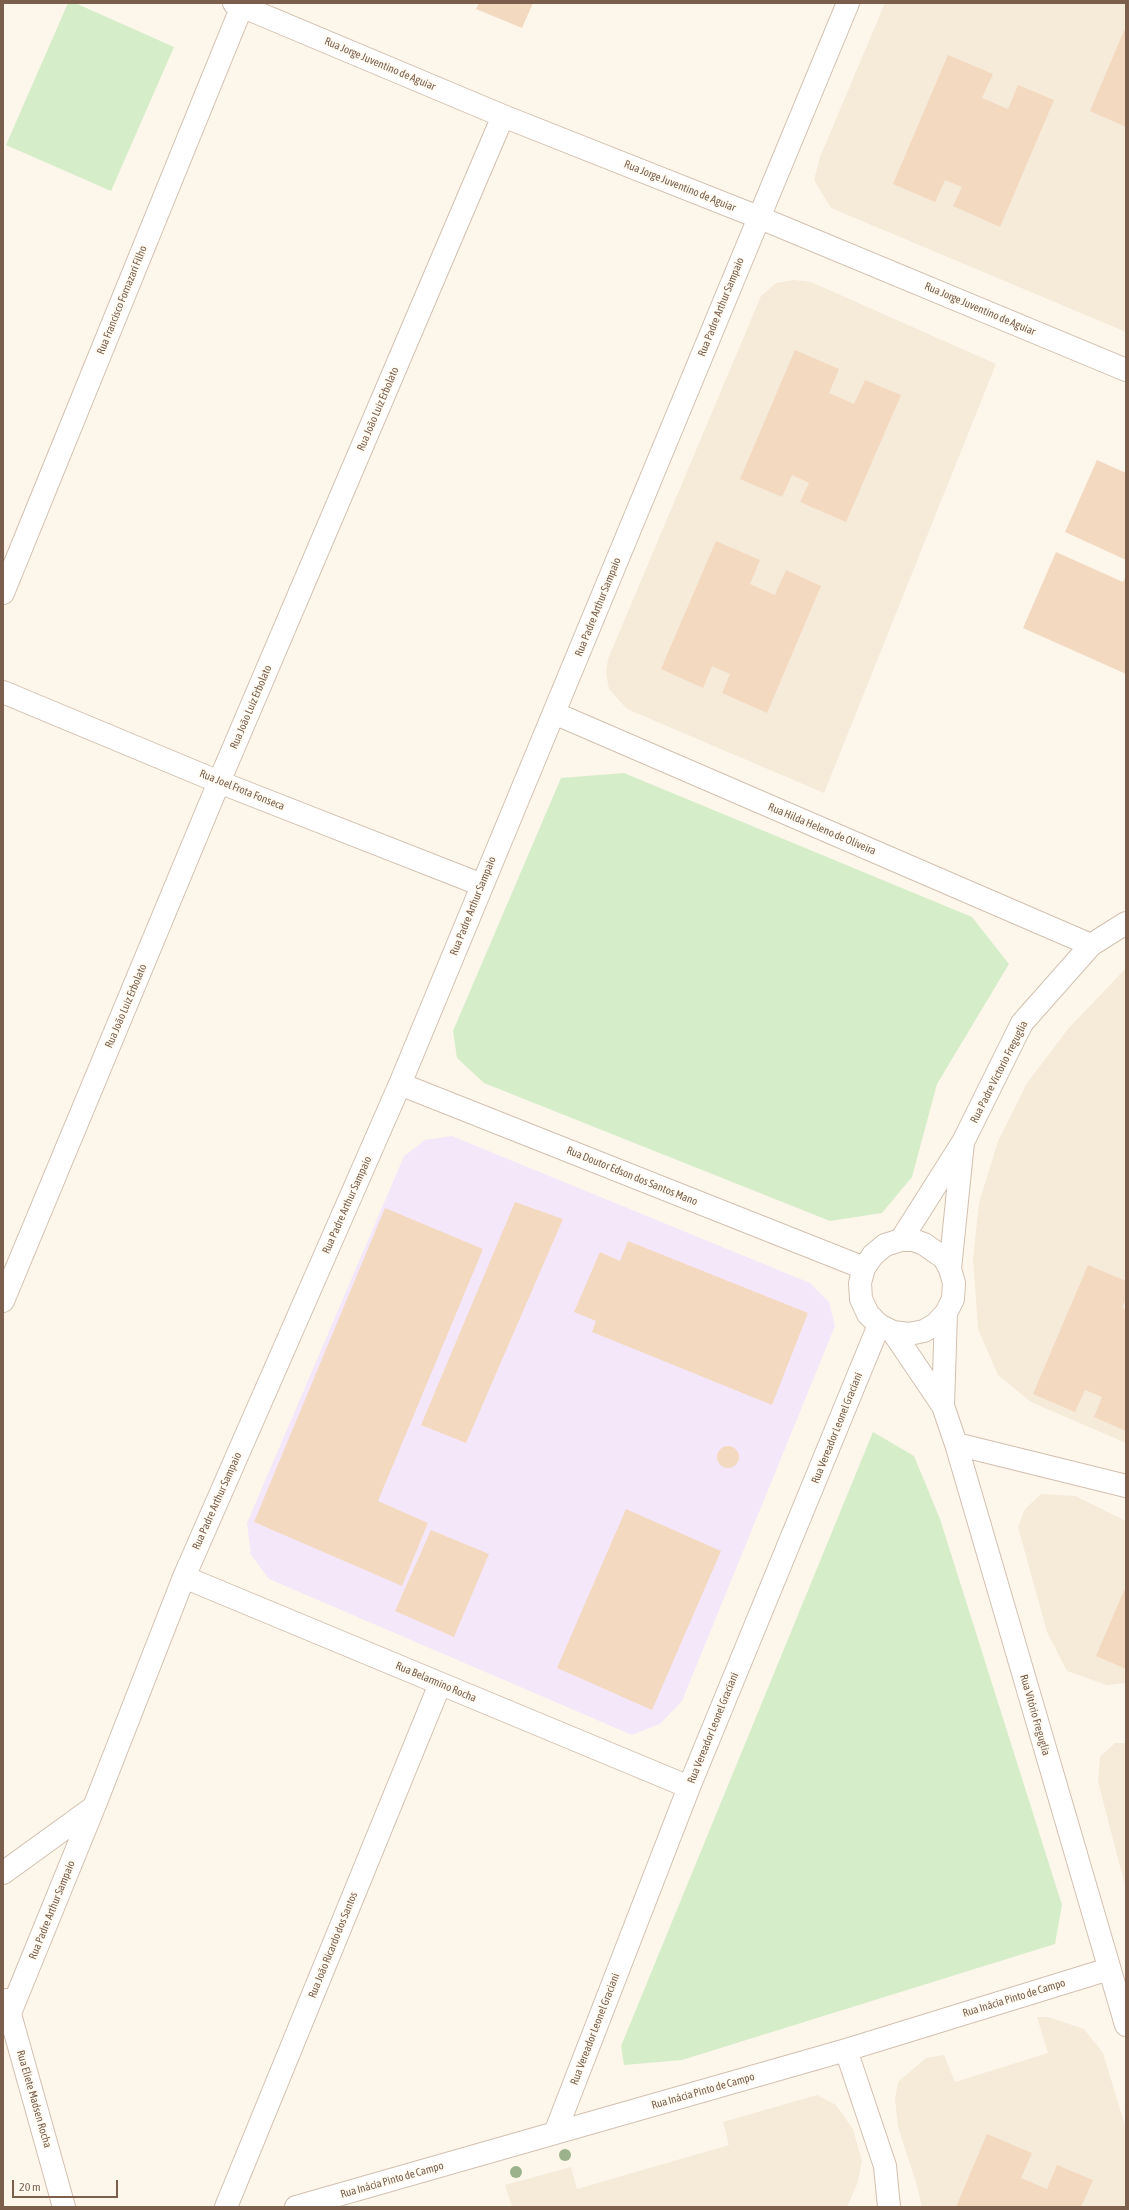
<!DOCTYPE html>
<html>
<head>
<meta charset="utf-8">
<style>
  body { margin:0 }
  #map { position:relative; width:1129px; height:2210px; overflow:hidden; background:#fdf7eb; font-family:"Asap Condensed",sans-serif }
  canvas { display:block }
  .frame { position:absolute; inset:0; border:4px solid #7b5f4c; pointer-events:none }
  .scale { position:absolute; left:12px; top:2180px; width:106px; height:18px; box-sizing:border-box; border:2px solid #7b5f4c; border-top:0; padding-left:5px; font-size:12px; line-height:14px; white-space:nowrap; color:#7b5f4c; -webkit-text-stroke:3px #fffbf3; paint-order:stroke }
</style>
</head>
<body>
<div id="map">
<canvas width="1129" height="2210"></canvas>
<div class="frame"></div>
<div class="scale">20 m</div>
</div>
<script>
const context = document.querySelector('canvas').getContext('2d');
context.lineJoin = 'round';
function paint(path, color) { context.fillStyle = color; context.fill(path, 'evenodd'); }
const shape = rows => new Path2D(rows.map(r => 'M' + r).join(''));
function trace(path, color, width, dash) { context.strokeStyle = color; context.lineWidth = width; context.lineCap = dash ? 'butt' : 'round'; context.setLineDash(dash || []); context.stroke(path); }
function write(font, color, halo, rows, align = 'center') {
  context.font = font + ' "Asap Condensed",sans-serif'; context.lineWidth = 3.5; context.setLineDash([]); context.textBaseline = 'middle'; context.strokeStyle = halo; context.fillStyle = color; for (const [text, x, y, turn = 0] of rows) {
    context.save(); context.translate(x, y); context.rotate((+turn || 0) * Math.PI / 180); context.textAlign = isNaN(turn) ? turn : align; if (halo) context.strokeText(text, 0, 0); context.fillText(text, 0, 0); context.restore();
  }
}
paint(shape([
  [885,3,1126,3,1126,332,831,208,814,180,820,157],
  [794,280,811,282,996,364,824,793,627,709,609,689,606,673,608,659,761,296,776,283],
  [1126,968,1126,1443,1031,1402,998,1375,978,1329,973,1259,979,1203,998,1141,1027,1083,1068,1029],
  [1041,1494,1075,1496,1126,1521,1126,1683,1107,1685,1067,1671,1047,1632,1018,1527,1025,1509],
  [1115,1743,1126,1743,1126,1889,1098,1782,1100,1757],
  [1037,2017,1048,2017,1084,2029,1103,2053,1126,2129,1126,2207,922,2207,916,2182,898,2127,895,2099,898,2082,926,2058,944,2055,955,2082,1048,2053],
  [817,2095,836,2105,853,2129,862,2161,857,2184,847,2207,512,2207,505,2185,571,2167,577,2189,729,2145,723,2122]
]), '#f6ead9');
paint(shape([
  [452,1136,810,1283,829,1302,835,1326,682,1701,660,1724,632,1735,269,1579,251,1555,247,1523,404,1156,425,1140]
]), '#f5e7fa');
paint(shape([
  [68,3,75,3,174,47,111,191,6,145],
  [624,773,972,917,1009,964,937,1084,912,1177,882,1213,830,1221,484,1083,457,1058,453,1031,561,778],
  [873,1432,914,1456,940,1519,1062,1905,1055,1944,682,2060,624,2065,621,2046]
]), '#d5edc8');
paint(shape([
  [479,3,533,3,522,28,476,9],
  [1126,26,1126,127,1090,111],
  [948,55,993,74,982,98,1008,109,1018,85,1054,100,1000,227,953,206,962,187,945,180,935,202,893,184],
  [795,350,839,369,829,393,854,404,865,380,901,395,846,522,800,502,809,483,792,475,782,497,740,479],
  [1097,460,1126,473,1126,560,1065,532],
  [716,541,760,560,750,584,775,595,786,570,821,586,767,713,722,693,730,674,712,666,703,688,661,669],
  [1056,552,1123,582,1126,576,1126,674,1023,628],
  [515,1202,563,1219,466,1443,421,1425],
  [385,1208,483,1249,378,1501,428,1523,402,1586,254,1522],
  [628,1241,808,1313,772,1405,592,1332,596,1321,574,1312,600,1252,620,1261],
  [1088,1265,1126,1281,1126,1299,1122,1308,1126,1310,1126,1431,1094,1417,1102,1397,1085,1390,1075,1412,1033,1394],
  '717 1457a11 11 0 1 1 22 0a11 11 0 1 1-22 0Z',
  [626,1509,721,1551,652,1710,557,1668],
  [431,1530,489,1554,454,1637,395,1611],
  [1126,1586,1126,1669,1096,1656],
  [987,2134,1032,2153,1021,2178,1047,2189,1057,2165,1093,2180,1081,2207,956,2207]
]), '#f4d9c1');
const minor = shape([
  [234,3,503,116,758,217,1126,370],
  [3,593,242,6],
  [3,692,219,782,482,885],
  [554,713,1091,945],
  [400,1084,864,1268],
  [901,1240,963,1142,1022,1023,1091,945,1126,923],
  [950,1269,944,1258,924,1244,913,1240,901,1240,885,1245,873,1255,864,1268,860,1283,861,1299,868,1314,879,1325,893,1332,909,1334,924,1331,936,1324,946,1313,953,1299,954,1283,950,1269,963,1142],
  [3,1301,219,782,503,116],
  [893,1332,943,1406,956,1444,1126,2025],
  [943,1406,946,1313],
  [956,1444,1126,1486],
  [184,1577,689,1787],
  [3,1873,94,1807],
  [6,2000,64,2207],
  [10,2013,94,1807,184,1577,400,1084,848,3],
  [846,2050,885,2166,889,2207],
  [555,2133,689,1787,879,1325],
  [226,2207,440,1684],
  [296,2207,846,2050,1109,1969]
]);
trace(minor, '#d2c0af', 24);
trace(minor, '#fff', 22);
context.fillStyle = '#9cb28d';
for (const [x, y] of [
  [565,2155],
  [516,2172]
]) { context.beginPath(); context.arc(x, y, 6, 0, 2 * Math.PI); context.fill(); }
write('11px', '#7b5f4c', '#fffbf3', [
  ["Rua Jorge Juventino de Aguiar",380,64,23],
  ["Rua Jorge Juventino de Aguiar",680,186,22],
  ["Rua Francisco Fornazari Filho",122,300,-68],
  ["Rua Padre Arthur Sampaio",721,307,-68],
  ["Rua Jorge Juventino de Aguiar",980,309,23],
  ["Rua João Luiz Erbolato",378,409,-67],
  ["Rua Padre Arthur Sampaio",598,607,-68],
  ["Rua João Luiz Erbolato",251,707,-67],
  ["Rua Joel Frota Fonseca",242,790,22],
  ["Rua Hilda Heleno de Oliveira",822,829,23],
  ["Rua Padre Arthur Sampaio",473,906,-68],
  ["Rua João Luiz Erbolato",126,1006,-67],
  ["Rua Padre Victorio Freguglia",999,1072,-63],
  ["Rua Doutor Edson dos Santos Mano",632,1176,22],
  ["Rua Padre Arthur Sampaio",347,1205,-66],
  ["Rua Vereador Leonel Graciani",837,1428,-68],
  ["Rua Padre Arthur Sampaio",217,1501,-66],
  ["Rua Belarmino Rocha",436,1682,23],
  ["Rua Vitório Freguglia",1035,1715,74],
  ["Rua Vereador Leonel Graciani",713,1728,-68],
  ["Rua Padre Arthur Sampaio",52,1910,-68],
  ["Rua João Ricardo dos Santos",333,1945,-68],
  ["Rua Inácia Pinto de Campo",1014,1998,-17],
  ["Rua Vereador Leonel Graciani",595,2029,-69],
  ["Rua Inácia Pinto de Campo",703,2091,-16],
  ["Rua Eliete Madsen Rocha",34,2099,74],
  ["Rua Inácia Pinto de Campo",392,2180,-16]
]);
</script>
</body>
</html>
